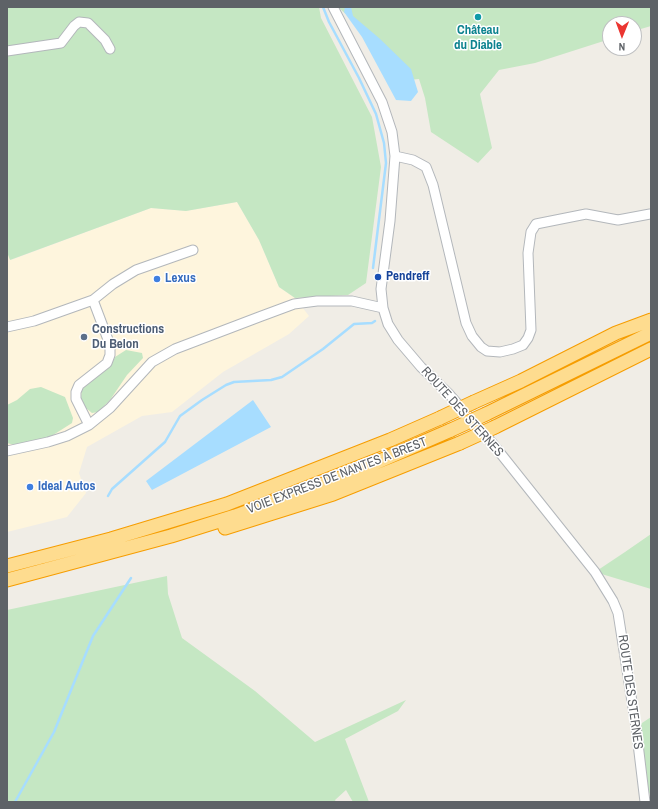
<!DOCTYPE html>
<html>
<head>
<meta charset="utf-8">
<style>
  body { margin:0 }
  #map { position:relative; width:658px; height:809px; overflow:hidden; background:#f0ede6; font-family:"Archivo Narrow",sans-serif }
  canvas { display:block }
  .frame { position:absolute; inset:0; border:8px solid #5e6267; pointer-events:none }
  .north { position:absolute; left:602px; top:16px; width:40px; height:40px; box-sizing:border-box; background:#fff; border:1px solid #bfc0c2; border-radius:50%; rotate:181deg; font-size:11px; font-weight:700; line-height:16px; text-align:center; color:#5e6267 }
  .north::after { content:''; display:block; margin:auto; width:14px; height:18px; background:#eb3631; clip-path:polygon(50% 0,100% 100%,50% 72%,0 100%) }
</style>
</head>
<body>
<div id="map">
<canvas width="658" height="809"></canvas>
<div class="frame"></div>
<div class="north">N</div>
</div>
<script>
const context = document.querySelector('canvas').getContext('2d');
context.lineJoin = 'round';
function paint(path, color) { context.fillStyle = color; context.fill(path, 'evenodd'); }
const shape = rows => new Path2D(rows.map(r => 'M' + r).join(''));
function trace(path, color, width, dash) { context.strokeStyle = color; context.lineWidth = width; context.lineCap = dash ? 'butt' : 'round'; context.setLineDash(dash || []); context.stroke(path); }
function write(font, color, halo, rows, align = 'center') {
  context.font = font + ' "Archivo Narrow",sans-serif'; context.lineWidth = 3; context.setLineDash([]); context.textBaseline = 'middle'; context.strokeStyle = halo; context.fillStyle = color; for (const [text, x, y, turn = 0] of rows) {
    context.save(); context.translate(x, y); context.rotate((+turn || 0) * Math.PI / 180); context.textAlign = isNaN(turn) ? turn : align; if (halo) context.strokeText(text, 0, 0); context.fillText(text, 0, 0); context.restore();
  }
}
paint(shape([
  [237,202,259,240,279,287,295,298,309,316,289,334,223,372,172,412,142,416,87,447,79,473,86,493,67,517,7,532,7,252,11,260,151,208,186,211]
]), '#fef5dd');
paint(shape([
  [7,7,319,7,321,18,372,117,381,167,366,283,348,295,295,298,279,287,259,240,237,202,186,211,151,208,10,260,7,252],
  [338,7,651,7,651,26,634,31,634,24,610,24,610,39,535,63,499,70,480,94,492,148,478,163,431,132,425,98,419,79,409,80,395,59],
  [126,350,142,353,143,358,127,375,110,400,98,412,92,413,86,408,81,398,82,389,111,366,115,357],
  [41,387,65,397,73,418,72,423,50,437,18,446,7,443,7,405,17,400,30,389],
  [651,534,651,589,595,572,625,552],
  [167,576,168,594,182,638,255,691,315,742,406,700,398,711,345,739,369,802,353,802,346,790,335,800,336,802,7,802,7,610],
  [651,717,651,791,645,800,636,727]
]), '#c5e7c3');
paint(shape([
  [345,7,351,7,353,16,379,38,411,69,418,92,411,101,396,100,362,37,344,12],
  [253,400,271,427,152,490,146,481]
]), '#a7ddff');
trace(shape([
  [323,7,329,22,359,78,376,114,384,143,386,163,373,268],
  [108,496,112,489,165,442,180,416,202,400,226,385,234,382,271,380,282,377,323,349,354,324,372,323,375,321],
  [15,802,54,732,93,636,131,578]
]), '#a7ddff', 2.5);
const minor = shape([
  [333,7,382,102,392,132,395,156,390,221,381,289,383,308,388,324,398,340,421,367,448,393,493,444,595,572,613,601,618,613,636,727,645,802],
  [7,51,61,43,74,26,79,22,88,23,105,40,110,49],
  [395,156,413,160,426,167,433,185,466,323,472,336,481,347,487,351,500,352,513,349,523,345,528,338,531,330,528,253,531,232,536,224,586,214,618,220,650,214],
  [7,327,34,321,93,300,113,284,136,270,193,250],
  [89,425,76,399,76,392,79,385,107,363,110,355,110,345,93,300],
  [7,451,48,442,67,436,89,425,110,408,152,362,175,349,259,317,294,304,317,301,352,301,383,308]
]);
const highway = shape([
  [474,402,521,381,616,333,651,320],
  [486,414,651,333],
  [495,427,651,349],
  [225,528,333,494,460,443],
  [7,566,111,539,227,504,390,440,440,418],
  [7,580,171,536,235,516,343,477,451,430]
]);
trace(minor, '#b3b7bb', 11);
trace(highway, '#f69d00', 15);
trace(minor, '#fff', 9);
trace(highway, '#fedc8f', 13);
const highwayBridge = shape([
  [440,418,474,402],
  [451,430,486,414],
  [460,443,495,427]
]);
trace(highwayBridge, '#f69d00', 15, []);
trace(highwayBridge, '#fedc8f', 13);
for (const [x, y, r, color] of [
  [478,17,4,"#0f9aa8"],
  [378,277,4,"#1a4fb4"],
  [157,279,4,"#3f7fe0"],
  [84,337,4,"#5c6f8a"],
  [30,487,4,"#3f7fe0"]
]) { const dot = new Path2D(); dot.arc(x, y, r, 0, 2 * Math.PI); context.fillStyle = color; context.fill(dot); trace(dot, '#fff', 1.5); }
write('bold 13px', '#0d838f', '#fff', [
  ["Château",478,31],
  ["du Diable",478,46]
]);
write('bold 13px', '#164399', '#fff', [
  ["Pendreff",386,277]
], 'left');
write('bold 13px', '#366cbe', '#fff', [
  ["Lexus",165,279],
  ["Ideal Autos",38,487]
], 'left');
write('bold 13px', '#4e5e75', '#fff', [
  ["Constructions",92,330],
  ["Du Belon",92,345]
], 'left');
write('13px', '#5e6267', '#fff', [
  ["ROUTE DES STERNES",462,412,48],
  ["VOIE EXPRESS DE NANTES À BREST",337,476,-21],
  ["ROUTE DES STERNES",630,692,82]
]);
</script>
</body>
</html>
